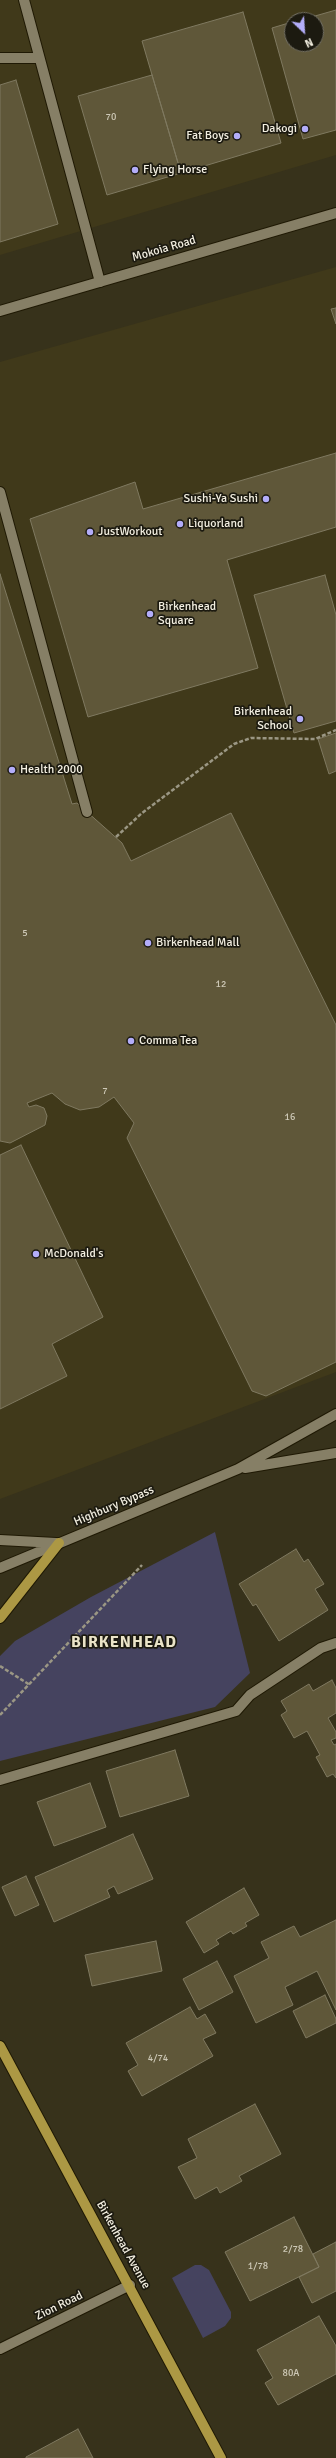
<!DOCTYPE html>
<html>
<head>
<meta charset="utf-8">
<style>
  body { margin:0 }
  #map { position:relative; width:336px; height:2458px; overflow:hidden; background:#37321b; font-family:Signika,sans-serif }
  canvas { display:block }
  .north { position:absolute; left:284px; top:12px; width:40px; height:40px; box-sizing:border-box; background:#1c1a10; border:1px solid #726f64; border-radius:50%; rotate:155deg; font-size:11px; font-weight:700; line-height:16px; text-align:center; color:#f3efe1 }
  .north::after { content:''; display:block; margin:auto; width:14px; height:18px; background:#b3adf9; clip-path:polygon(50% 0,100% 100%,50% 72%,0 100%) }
</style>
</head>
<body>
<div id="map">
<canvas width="336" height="2458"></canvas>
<div class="north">N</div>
</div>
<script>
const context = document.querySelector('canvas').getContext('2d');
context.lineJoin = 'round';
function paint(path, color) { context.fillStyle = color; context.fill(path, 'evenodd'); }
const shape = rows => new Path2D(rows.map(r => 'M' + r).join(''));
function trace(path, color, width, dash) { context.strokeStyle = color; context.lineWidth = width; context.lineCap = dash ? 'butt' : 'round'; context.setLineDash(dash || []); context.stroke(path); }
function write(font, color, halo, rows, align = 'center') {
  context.font = font + ' Signika,sans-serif'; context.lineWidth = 3.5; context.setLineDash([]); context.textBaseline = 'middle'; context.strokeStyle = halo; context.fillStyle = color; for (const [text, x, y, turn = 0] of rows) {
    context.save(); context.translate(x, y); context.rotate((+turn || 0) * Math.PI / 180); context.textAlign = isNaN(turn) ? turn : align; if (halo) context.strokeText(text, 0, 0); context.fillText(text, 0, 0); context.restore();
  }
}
paint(shape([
  [0,0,336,0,336,155,0,255],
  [292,20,316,20,316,44,292,44],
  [336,267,336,1372,0,1499,0,362]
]), '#40391a');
paint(shape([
  [215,1532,250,1673,215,1707,0,1761,0,1656,15,1641,91,1597],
  [195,2265,201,2265,209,2270,231,2312,231,2318,225,2326,203,2338,172,2278]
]), '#45435f');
const building = shape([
  [336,10,336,130,303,139,272,28,292,22,292,44,316,44,316,20,301,20,336,10],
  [243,12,281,143,181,173,142,41,243,12],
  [152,75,181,173,107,195,78,96,152,75],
  [16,80,58,224,0,242,0,85,16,80],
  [336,308,336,324,331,309,336,308],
  [336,453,336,527,227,560,258,668,88,717,30,519,135,482,143,509,336,453],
  [0,574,72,804,77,803,122,843,131,861,231,813,336,1025,336,1362,266,1396,252,1391,127,1138,134,1123,114,1097,99,1107,80,1110,65,1104,52,1093,27,1103,29,1107,36,1105,44,1108,47,1116,45,1125,10,1143,0,1141,0,574],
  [325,575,336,615,336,721,294,733,254,595,325,575],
  [336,733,336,771,329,774,318,739,336,733],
  [21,1145,103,1317,52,1344,67,1376,0,1409,0,1155,21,1145],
  [296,1549,304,1562,308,1559,324,1584,315,1589,328,1610,279,1641,256,1604,253,1606,239,1584,296,1549],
  [332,1680,336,1688,336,1713,328,1718,336,1732,336,1738,331,1740,334,1745,336,1744,336,1778,333,1774,327,1777,316,1757,320,1755,307,1731,294,1738,281,1715,287,1711,281,1701,309,1684,313,1691,332,1680],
  [175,1750,189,1796,120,1817,106,1771,175,1750],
  [90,1783,106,1827,54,1846,37,1802,90,1783],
  [133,1834,153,1879,118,1894,114,1886,107,1890,110,1897,54,1922,35,1877,133,1834],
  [26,1876,39,1905,15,1916,2,1887,26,1876],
  [244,1888,259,1915,245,1923,247,1926,233,1934,231,1931,216,1940,219,1944,204,1953,186,1922,244,1888],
  [336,1920,336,2010,317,1971,285,1987,293,2005,256,2023,234,1976,269,1958,261,1942,294,1926,300,1937,336,1920],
  [156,1941,162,1971,92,1986,85,1955,156,1941],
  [217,1961,233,1992,199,2010,183,1979,217,1961],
  [325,1995,336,2019,336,2023,306,2038,293,2011,325,1995],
  [190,2007,197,2019,205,2014,216,2033,203,2039,213,2056,142,2096,128,2071,138,2065,126,2043,190,2007],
  [255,2104,281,2154,239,2176,242,2181,220,2193,217,2187,195,2199,178,2167,197,2158,188,2139,255,2104],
  [294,2217,319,2267,250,2301,225,2252,294,2217],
  [336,2242,336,2291,312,2303,299,2277,319,2267,313,2254,336,2242],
  [319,2316,336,2346,336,2374,278,2405,265,2383,273,2378,257,2350,319,2316],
  [78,2429,93,2458,26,2458,26,2457,78,2429]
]);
paint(building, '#5f5739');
trace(building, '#7f7960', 1);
const service = shape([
  [24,0,100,282],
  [0,58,39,58],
  [0,492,87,812],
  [0,1780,236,1711,250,1695,321,1648,336,1643]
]);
const minor = shape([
  [0,2349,130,2285]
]);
const secondary = shape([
  [0,311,336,213],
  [245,1468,336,1453],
  [0,1540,56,1543],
  [0,1568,238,1469,336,1414]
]);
const primary = shape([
  [0,1618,59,1543],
  [0,2046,221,2458]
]);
trace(service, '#1f1904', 12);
trace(minor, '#1f1904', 12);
trace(secondary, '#1f1904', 12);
trace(primary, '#1f1904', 12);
trace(shape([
  [116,837,142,813,234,744,251,738,315,739,336,730],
  [0,1666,30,1685],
  [0,1715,142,1565]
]), '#9b9784', 2.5, [4, 2]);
trace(service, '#867f66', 10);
trace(minor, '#867f66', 10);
trace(secondary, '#867f66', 10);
trace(primary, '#ac9844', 10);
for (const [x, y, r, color] of [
  [305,129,4,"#b3adf9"],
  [237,136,4,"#b3adf9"],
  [135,170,4,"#b3adf9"],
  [266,499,4,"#b3adf9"],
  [180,524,4,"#b3adf9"],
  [90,532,4,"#b3adf9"],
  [150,614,4,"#b3adf9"],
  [300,719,4,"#b3adf9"],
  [12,770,4,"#b3adf9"],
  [148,943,4,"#b3adf9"],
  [131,1041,4,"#b3adf9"],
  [36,1254,4,"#b3adf9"]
]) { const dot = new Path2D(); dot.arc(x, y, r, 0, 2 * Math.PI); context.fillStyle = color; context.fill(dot); trace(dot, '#1c1a10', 1.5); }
write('10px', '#cec9b7', null, [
  ["70",111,117],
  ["5",25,933],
  ["12",221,984],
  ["7",105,1091],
  ["16",290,1117],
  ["4/74",158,2058],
  ["2/78",293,2249],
  ["1/78",258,2266],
  ["80A",291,2373]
]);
write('12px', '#f3efe1', '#1c1a10', [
  ["Dakogi",297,129,"right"],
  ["Fat Boys",229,136,"right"],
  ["Flying Horse",143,170],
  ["Sushi-Ya Sushi",258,499,"right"],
  ["Liquorland",188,524],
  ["JustWorkout",98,532],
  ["Birkenhead",158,607],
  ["Square",158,621],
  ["Birkenhead",292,712,"right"],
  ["School",292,726,"right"],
  ["Health 2000",20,770],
  ["Birkenhead Mall",156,943],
  ["Comma Tea",139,1041],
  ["McDonald's",44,1254]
], 'left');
write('12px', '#f3efe1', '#1c1a10', [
  ["Mokoia Road",164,249,-16],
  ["Highbury Bypass",114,1506,-23],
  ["Birkenhead Avenue",123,2245,61],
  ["Zion Road",59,2306,-26]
]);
context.letterSpacing = '1px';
write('bold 16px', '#eae4c8', '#1c1a10', [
  ["BIRKENHEAD",124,1643]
]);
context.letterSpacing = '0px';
</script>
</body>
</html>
